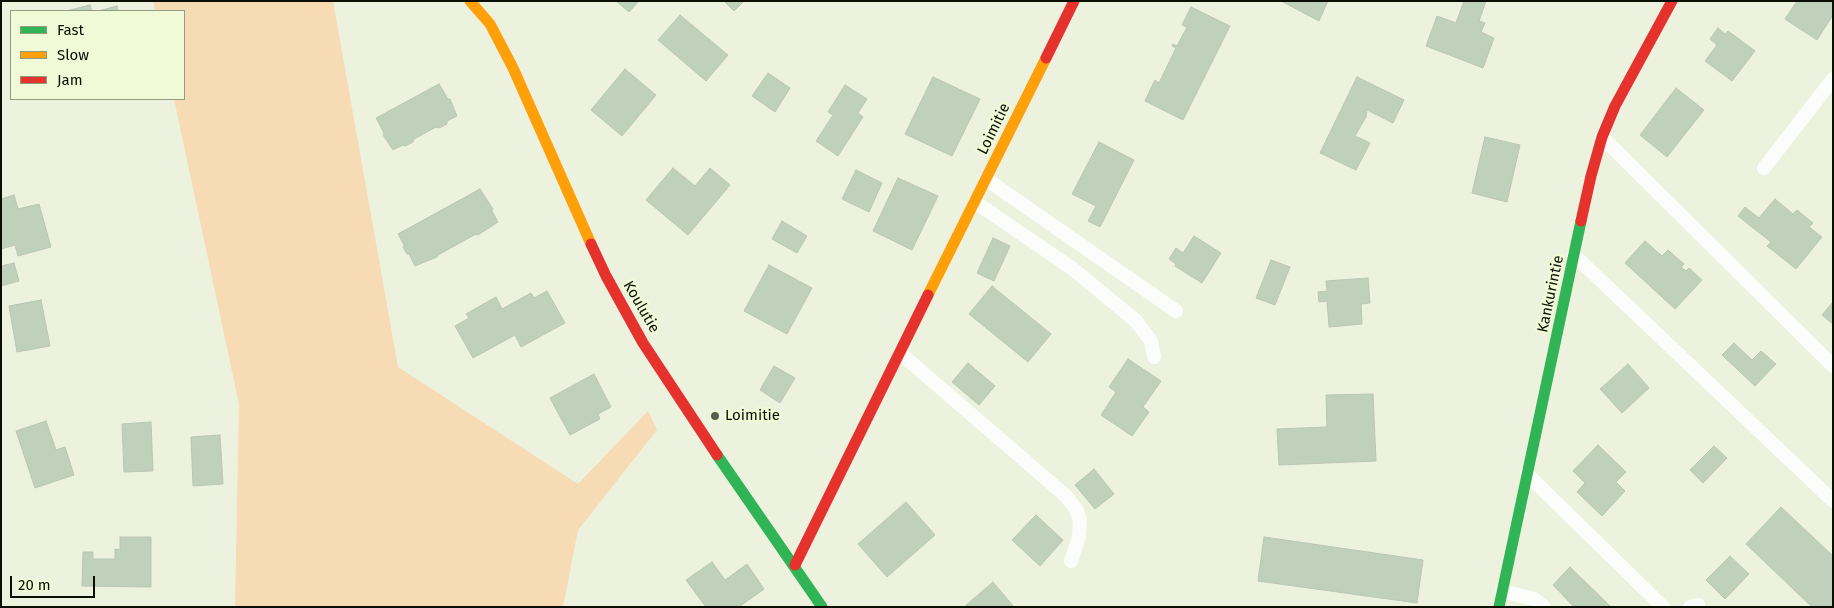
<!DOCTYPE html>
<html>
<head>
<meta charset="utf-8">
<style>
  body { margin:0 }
  #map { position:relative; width:1834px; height:608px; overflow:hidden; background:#ecf2de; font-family:"Fira Sans",sans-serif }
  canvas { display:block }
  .frame { position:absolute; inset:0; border:2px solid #0b0e03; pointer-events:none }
  .legend { position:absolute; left:10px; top:10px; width:175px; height:90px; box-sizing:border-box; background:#f0fad6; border:1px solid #949c82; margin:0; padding:6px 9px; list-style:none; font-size:15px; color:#0b0e03 }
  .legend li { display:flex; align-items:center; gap:10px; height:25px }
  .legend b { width:25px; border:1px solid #949c82 }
  .scale { position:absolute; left:10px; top:576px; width:85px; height:22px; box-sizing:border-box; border:2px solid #0b0e03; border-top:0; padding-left:6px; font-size:15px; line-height:18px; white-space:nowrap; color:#0b0e03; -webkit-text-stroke:4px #f0fad6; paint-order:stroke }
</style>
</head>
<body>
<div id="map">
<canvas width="1834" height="608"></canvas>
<div class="frame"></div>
<ul class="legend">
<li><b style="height:6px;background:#30b455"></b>Fast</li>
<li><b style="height:6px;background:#ff9f0a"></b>Slow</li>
<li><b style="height:6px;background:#e5322d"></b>Jam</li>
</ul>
<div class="scale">20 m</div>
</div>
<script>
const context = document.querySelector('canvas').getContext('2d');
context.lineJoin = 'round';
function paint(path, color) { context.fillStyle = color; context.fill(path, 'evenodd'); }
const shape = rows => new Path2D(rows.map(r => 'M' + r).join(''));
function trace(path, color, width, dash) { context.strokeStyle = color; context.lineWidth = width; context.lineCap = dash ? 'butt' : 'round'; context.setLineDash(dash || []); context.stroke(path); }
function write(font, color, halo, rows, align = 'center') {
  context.font = font + ' "Fira Sans",sans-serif'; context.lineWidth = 5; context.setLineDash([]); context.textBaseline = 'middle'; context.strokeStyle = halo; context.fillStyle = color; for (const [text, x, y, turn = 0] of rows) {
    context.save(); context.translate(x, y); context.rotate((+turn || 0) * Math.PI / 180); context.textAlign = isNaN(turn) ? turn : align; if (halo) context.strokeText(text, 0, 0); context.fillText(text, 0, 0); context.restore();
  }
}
paint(shape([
  [153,1,333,1,398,367,578,484,648,411,657,430,578,530,563,607,235,607,239,404,174,99,184,99,184,11,155,11]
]), '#f6dbb4');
const building = shape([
  [616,1,639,1,629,12,616,1],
  [724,1,744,1,734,11,724,1],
  [1281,1,1328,1,1319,21,1281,1],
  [1464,1,1486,1,1479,21,1485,23,1481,32,1494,38,1483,68,1426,46,1437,16,1456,23,1464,1],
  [1797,1,1833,1,1833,15,1817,40,1785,19,1797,1],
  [90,5,92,11,66,11,90,5],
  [117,6,118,11,98,11,117,6],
  [1191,7,1230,26,1183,120,1145,101,1155,80,1159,83,1176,48,1172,46,1173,44,1177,46,1187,27,1182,25,1191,7],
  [680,15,728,55,706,81,658,40,680,15],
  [1718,28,1725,34,1728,31,1755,51,1732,81,1705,61,1717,45,1710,39,1718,28],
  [625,69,656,95,622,136,591,110,625,69],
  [768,73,790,88,775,112,752,96,768,73],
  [933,77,980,99,952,156,905,134,933,77],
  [1357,77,1404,100,1393,123,1367,110,1366,117,1355,136,1370,143,1356,170,1320,153,1357,77],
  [439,84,448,99,450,99,457,116,447,121,447,124,439,128,436,127,414,139,413,142,405,146,403,145,393,150,383,135,384,133,376,118,439,84],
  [845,85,867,99,858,113,863,117,838,156,816,141,833,115,828,112,845,85],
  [1676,88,1704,110,1667,157,1640,135,1676,88],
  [1485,137,1520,145,1507,202,1472,193,1485,137],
  [1099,142,1134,160,1100,227,1088,221,1096,206,1072,194,1099,142],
  [673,168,695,186,710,168,730,185,688,235,646,200,673,168],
  [856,170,882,183,869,212,842,199,856,170],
  [898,178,938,196,912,250,873,231,898,178],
  [480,189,493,209,492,211,498,222,478,235,476,234,438,255,437,257,415,266,409,254,407,254,403,247,404,245,398,234,480,189],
  [14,195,18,209,39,204,51,247,18,256,15,245,1,249,1,199,14,195],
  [1775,199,1793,214,1797,210,1813,223,1809,227,1822,237,1796,269,1767,246,1771,242,1738,216,1745,207,1759,218,1775,199],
  [782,221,807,236,797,253,772,239,782,221],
  [1194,236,1221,253,1202,283,1175,266,1176,264,1169,259,1176,248,1183,253,1194,236],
  [993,238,1010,246,994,281,977,273,993,238],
  [1645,241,1662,256,1668,250,1684,264,1681,267,1686,271,1689,268,1702,280,1675,309,1625,263,1645,241],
  [1271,260,1290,267,1275,305,1256,298,1271,260],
  [14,263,19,281,1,286,1,266,14,263],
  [769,265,812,288,787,334,744,311,769,265],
  [1368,278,1370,303,1361,304,1362,324,1329,327,1327,301,1319,302,1318,292,1327,291,1326,281,1368,278],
  [992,286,1051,334,1028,362,969,314,992,286],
  [547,291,565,323,521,347,515,335,473,358,455,326,469,318,466,314,496,297,502,309,531,293,534,298,547,291],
  [41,300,50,346,17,352,9,306,41,300],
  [1833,302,1833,324,1822,315,1833,302],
  [1734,343,1752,360,1761,351,1776,364,1755,386,1722,355,1734,343],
  [1128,359,1161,381,1143,407,1149,412,1132,436,1101,415,1116,392,1109,387,1128,359],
  [968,363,995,386,979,405,952,382,968,363],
  [1628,364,1649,388,1622,413,1600,389,1628,364],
  [774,366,795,378,780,403,760,390,774,366],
  [594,374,611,407,598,414,600,419,570,435,550,398,594,374],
  [1373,394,1376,461,1279,465,1277,429,1327,427,1326,395,1373,394],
  [46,421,56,450,65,447,74,475,35,488,16,431,46,421],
  [151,422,153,471,124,472,122,424,151,422],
  [220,435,223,484,193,486,191,437,220,435],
  [1598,445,1626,472,1616,482,1625,491,1602,516,1577,492,1585,483,1573,471,1598,445],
  [1714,446,1727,458,1703,483,1690,470,1714,446],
  [1094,469,1114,494,1095,509,1075,485,1094,469],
  [906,502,935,535,887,577,858,544,906,502],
  [1781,507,1833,556,1833,607,1812,607,1746,544,1781,507],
  [1036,515,1063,540,1040,566,1012,540,1036,515],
  [120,537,151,537,151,587,82,586,83,552,93,552,93,559,115,559,115,549,120,550,120,537],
  [1264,537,1423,560,1417,603,1258,581,1264,537],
  [1730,556,1749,574,1725,599,1706,580,1730,556],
  [712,562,725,580,747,564,764,589,739,607,706,607,686,580,712,562],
  [1570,567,1611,607,1574,607,1553,585,1570,567],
  [993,582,1014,607,964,607,993,582]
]);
paint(building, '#bfd1ba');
trace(building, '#bcc4b6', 1);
trace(shape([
  [1602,137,1833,366],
  [1764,168,1833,79],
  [986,179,1176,311],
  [975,202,1073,269,1136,321,1151,341,1154,357],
  [1574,255,1833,501],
  [900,353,1066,496,1076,509,1080,521,1079,537,1071,561],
  [1527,474,1663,607],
  [1502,591,1534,599,1544,607],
  [1690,607,1698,605]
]), '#fcfdfa', 14);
trace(shape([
  [717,455,822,607],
  [1499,607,1581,221]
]), '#30b455', 11);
trace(shape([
  [470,1,490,24,513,68,591,244],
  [928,295,1046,58]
]), '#ff9f0a', 11);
trace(shape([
  [1046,58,1074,1],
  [1581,221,1591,176,1602,137,1615,106,1672,1],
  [591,244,606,276,643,343,717,455],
  [795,565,928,295]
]), '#e5322d', 11);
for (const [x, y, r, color] of [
  [715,416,5,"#5a5e50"]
]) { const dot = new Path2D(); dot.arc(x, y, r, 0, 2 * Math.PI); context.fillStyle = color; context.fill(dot); trace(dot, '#f0fad6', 2); }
write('15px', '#0b0e03', '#f0fad6', [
  ["Loimitie",994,129,-64],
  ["Kankurintie",1551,294,-78],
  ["Koulutie",641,307,60]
]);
write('15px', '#0b0e03', '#f0fad6', [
  ["Loimitie",725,416]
], 'left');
</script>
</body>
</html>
